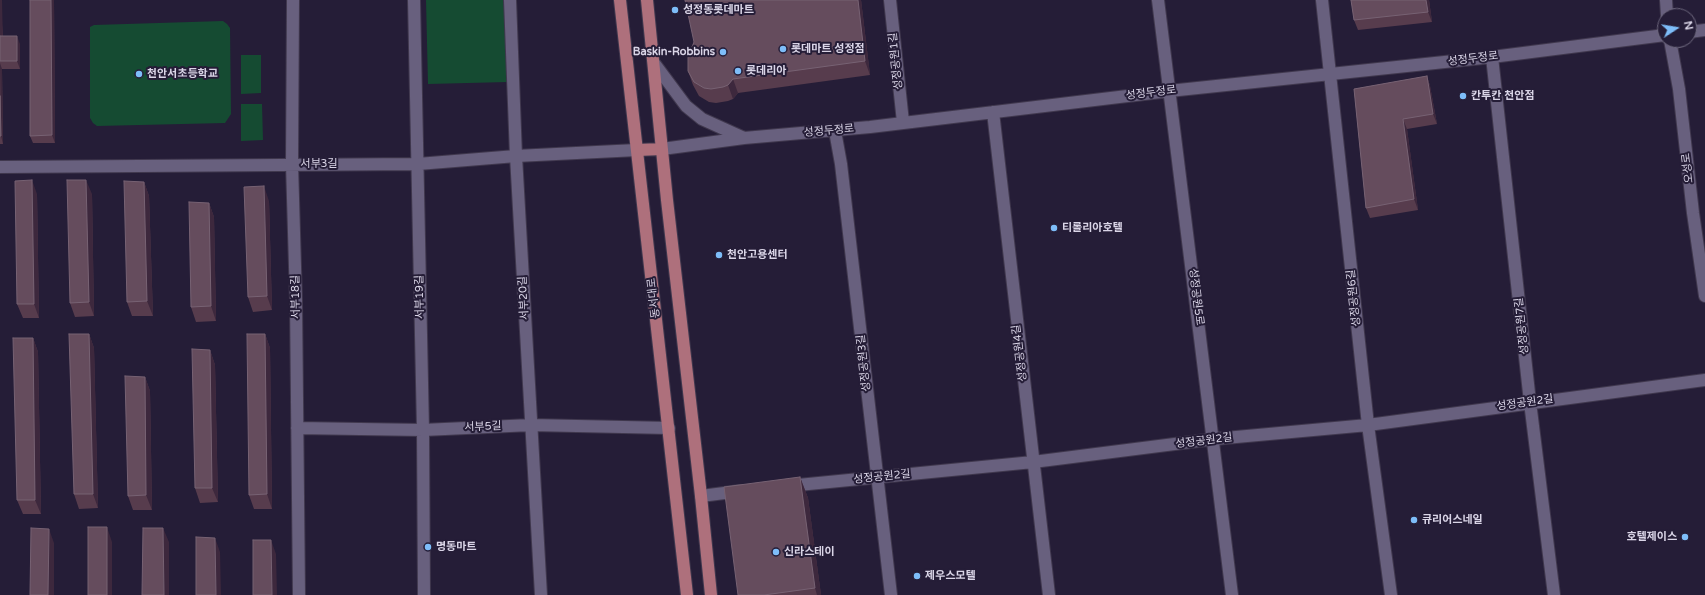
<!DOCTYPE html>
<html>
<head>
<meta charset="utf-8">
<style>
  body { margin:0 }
  #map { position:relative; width:1705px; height:595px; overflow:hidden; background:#251d37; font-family:"Varela Round",sans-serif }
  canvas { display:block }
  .north { position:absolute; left:1657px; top:8px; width:40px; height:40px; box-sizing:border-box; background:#251d37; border:1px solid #6d677d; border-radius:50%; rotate:78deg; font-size:11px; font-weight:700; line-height:16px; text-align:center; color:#dad5e7 }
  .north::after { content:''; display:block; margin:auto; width:14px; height:18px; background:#7ebdf9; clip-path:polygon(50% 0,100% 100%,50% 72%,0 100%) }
</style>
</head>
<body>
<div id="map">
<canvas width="1705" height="595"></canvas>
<div class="north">N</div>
</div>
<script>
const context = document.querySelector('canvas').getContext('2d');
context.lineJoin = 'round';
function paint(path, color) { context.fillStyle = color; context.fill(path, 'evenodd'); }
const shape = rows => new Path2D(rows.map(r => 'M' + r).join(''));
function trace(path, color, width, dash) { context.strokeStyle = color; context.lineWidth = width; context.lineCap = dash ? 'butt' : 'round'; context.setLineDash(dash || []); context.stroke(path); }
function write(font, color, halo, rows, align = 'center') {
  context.font = font + ' "Varela Round","Noto Sans KR",sans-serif'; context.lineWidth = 4; context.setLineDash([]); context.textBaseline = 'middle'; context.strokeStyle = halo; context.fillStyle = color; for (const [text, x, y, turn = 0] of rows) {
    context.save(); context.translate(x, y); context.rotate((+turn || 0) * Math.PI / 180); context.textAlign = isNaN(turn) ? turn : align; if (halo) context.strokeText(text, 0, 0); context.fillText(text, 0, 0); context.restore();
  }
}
paint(shape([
  [426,0,505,0,508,82,428,84],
  [223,21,227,24,230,28,231,114,225,123,97,126,93,123,90,118,90,27,94,25],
  [241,55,261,55,261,93,241,94],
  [241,104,262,104,263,140,241,141]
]), '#154b32');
const minor = shape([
  [293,0,292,164,296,301,299,595],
  [414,0,423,430,424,595],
  [510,0,516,156,541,595],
  [890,0,903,122],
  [1158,0,1232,595],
  [1322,0,1368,425,1391,595],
  [1666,0,1667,16],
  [1689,32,1705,30],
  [1670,40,1679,89,1693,213,1705,296],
  [1492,57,1530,402,1554,595],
  [654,63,686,106,702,119,744,138],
  [993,112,1049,595],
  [835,131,841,164,891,595],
  [662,149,744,138,870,127,1169,91,1492,57,1665,35],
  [0,167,418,164,516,156,637,150],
  [297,428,423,430,531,425,669,428],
  [788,486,1033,462,1214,439,1368,425,1705,380],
  [701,496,740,491]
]);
const major = shape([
  [620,0,687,595],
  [647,0,667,200,701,496,711,595],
  [637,150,662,149]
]);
trace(minor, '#40384e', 14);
trace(major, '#40384e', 14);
trace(minor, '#68607e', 12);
trace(major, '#ae707c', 12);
paint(shape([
  [0,0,3,36,20,44,20,69,2,69,3,144,0,144],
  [30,0,54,0,55,143,33,143,30,136],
  [861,0,870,75,738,93,733,99,728,101,716,103,709,102,699,96,693,85,688,71,694,42],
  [1351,0,1429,0,1432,22,1358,30,1354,20],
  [1427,76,1430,86,1437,124,1407,129,1418,210,1370,218,1366,208,1354,89],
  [144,182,149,196,153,316,132,316,127,302],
  [37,194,39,318,23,318,17,304],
  [92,194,94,316,75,317,70,303],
  [269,201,272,310,253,312,248,297],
  [209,203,214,217,216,321,196,322,191,307],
  [89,334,94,348,98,508,79,509,74,494],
  [265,334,270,348,272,509,254,509,249,495],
  [33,338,38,352,41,514,23,514,17,500],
  [210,350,215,365,218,502,200,503,195,488],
  [145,377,150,391,152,510,133,510,128,496],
  [800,477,808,498,821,595,738,595]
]), '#573c4d');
paint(shape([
  [0,0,2,0,3,44,0,37],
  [51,0,54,0,55,143,52,135],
  [858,0,861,0,870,75,865,61],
  [1426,0,1429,0,1432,22,1428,12],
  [17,36,20,44,20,69,17,61],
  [0,63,2,69,3,144,1,136],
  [1427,76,1430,86,1437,124,1433,114],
  [733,79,738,93,733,99,728,85],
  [1403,119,1407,129,1418,210,1414,199],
  [32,180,37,194,39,318,34,304],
  [86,180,92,194,94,316,89,302],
  [144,182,149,196,153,316,147,301],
  [264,186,269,201,272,310,267,296],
  [209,203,214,217,216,321,211,306],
  [89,334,94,348,98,508,93,494],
  [265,334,270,348,272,509,267,494],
  [33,338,38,352,41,514,35,500],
  [210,350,215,365,218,502,212,488],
  [145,377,150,391,152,510,146,495],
  [800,477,808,498,821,595,817,595,815,588],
  [107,527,112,542,112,595,107,595],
  [163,528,169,542,169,595,164,595],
  [49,529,54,543,54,595,48,595],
  [215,538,220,552,221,595,216,595],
  [271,540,276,554,277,595,272,595]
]), '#3d283d');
const building = shape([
  [30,0,51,0,52,135,30,136,30,0],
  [685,0,858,0,865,61,733,79,728,85,723,87,711,89,704,88,694,82,688,71,688,57,694,42,685,0],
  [1351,0,1426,0,1428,12,1354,20,1351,0],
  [0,36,17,36,17,61,0,61,0,36],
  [1427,76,1433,114,1403,119,1414,199,1366,208,1354,89,1427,76],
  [0,96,1,136,0,136,0,96],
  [32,180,34,304,17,304,15,181,32,180],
  [67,180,86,180,89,302,70,303,67,180],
  [124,181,144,182,147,301,127,302,124,181],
  [264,186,267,296,248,297,244,187,264,186],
  [189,202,209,203,211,306,191,307,189,202],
  [69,334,89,334,93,494,74,494,69,334],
  [247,334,265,334,267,494,249,495,247,334],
  [13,338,33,338,35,500,17,500,13,338],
  [192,349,210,350,212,488,195,488,192,349],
  [125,376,145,377,146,495,128,496,125,376],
  [800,477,815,588,764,595,738,595,724,487,800,477],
  [88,527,107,527,107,595,88,595,88,527],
  [31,528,49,529,48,595,30,595,31,528],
  [143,528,163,528,164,595,142,595,143,528],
  [196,537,215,538,216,595,196,595,196,537],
  [253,540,271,540,272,595,253,595,253,540]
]);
paint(building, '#654c5d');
trace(building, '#776273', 1);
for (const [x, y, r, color] of [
  [675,10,4,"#7ebdf9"],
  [783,49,4,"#7ebdf9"],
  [723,52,4,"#7ebdf9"],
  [738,71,4,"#7ebdf9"],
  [139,74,4,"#7ebdf9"],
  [1463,96,4,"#7ebdf9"],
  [1054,228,4,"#7ebdf9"],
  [719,255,4,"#7ebdf9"],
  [1414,520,4,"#7ebdf9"],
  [1685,537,4,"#7ebdf9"],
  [428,547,4,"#7ebdf9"],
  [776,552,4,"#7ebdf9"],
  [917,576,4,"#7ebdf9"]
]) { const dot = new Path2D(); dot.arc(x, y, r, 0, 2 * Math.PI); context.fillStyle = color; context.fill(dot); trace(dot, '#251d37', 1.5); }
write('bold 11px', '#dad5e7', '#251d37', [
  ["성정동롯데마트",683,10],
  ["롯데마트 성정점",791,49],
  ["Baskin-Robbins",715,52,"right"],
  ["롯데리아",746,71],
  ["천안서초등학교",147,74],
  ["칸투칸 천안점",1471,96],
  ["티롤리아호텔",1062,228],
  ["천안고용센터",727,255],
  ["큐리어스네일",1422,520],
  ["호텔제이스",1677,537,"right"],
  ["명동마트",436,547],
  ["신라스테이",784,552],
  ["제우스모텔",925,576]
], 'left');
write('11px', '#dad5e7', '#251d37', [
  ["성정두정로",1473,59,-7],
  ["성정공원1길",896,61,-96],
  ["성정두정로",1151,93,-7],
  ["성정두정로",829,131,-5],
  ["서부3길",319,164],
  ["오성로",1688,168,-97],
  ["서부18길",296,297,-91],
  ["서부19길",420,297,-91],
  ["성정공원5로",1196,297,83],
  ["서부20길",524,298,-93],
  ["동서대로",654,298,-97],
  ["성정공원6길",1354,298,-96],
  ["성정공원7길",1522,326,-96],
  ["성정공원4길",1020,353,-97],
  ["성정공원3길",864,363,-96],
  ["성정공원2길",1525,403,-8],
  ["서부5길",483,427,-2],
  ["성정공원2길",1204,441,-7],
  ["성정공원2길",882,477,-6]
]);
</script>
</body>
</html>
